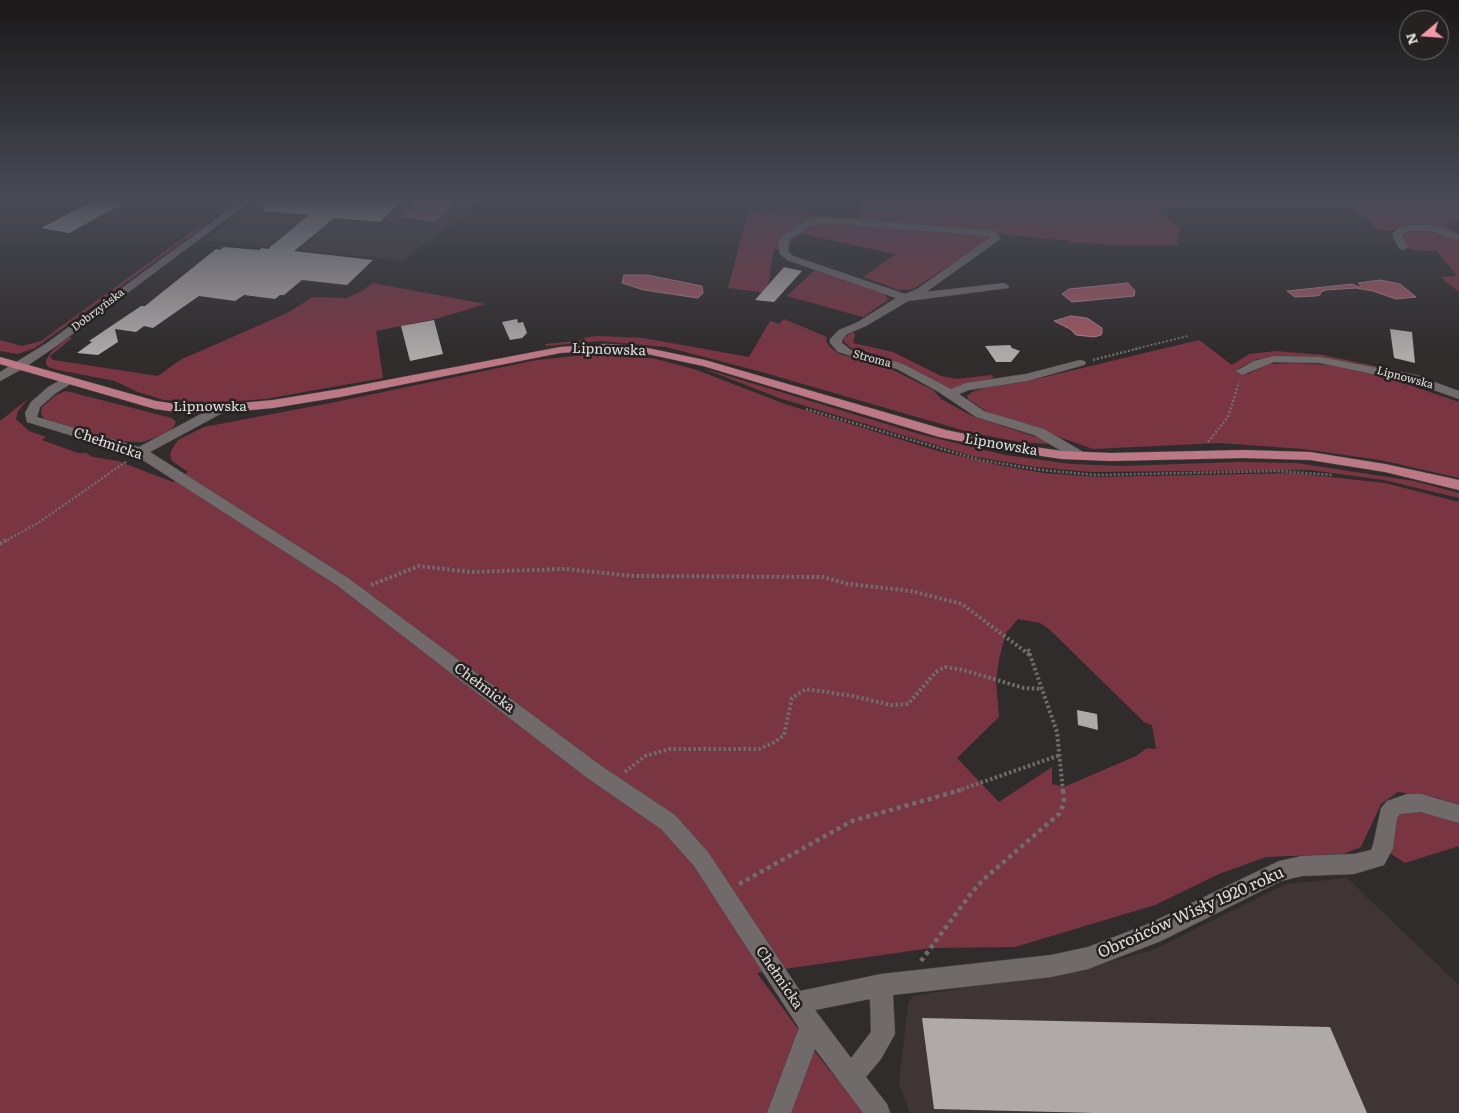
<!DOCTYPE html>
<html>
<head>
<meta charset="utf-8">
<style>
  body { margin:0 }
  #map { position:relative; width:1459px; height:1113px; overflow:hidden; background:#302c2c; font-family:Literata,serif }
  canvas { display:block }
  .north { position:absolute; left:1399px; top:10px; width:50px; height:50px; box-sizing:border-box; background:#262222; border:1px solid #716e6e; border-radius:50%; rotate:252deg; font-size:14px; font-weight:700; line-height:20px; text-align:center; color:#e2dfdf }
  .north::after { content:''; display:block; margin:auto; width:18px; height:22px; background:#f39aa8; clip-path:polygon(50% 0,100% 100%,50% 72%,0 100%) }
</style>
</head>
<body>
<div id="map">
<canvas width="1459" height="1113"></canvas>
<div class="north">N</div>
</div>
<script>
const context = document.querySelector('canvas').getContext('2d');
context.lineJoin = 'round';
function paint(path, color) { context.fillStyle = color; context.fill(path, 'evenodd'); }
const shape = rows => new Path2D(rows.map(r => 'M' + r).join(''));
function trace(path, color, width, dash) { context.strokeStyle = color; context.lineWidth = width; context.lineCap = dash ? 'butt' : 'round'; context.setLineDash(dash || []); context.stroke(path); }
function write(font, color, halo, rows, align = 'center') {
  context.font = font + ' Literata,serif'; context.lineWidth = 5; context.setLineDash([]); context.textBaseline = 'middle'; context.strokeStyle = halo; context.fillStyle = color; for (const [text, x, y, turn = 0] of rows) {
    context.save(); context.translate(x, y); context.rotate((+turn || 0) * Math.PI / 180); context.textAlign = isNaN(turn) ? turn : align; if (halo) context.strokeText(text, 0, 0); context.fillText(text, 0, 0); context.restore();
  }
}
paint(shape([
  [258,200,482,200,403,261,205,240],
  [1347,878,1459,985,1459,1113,910,1113,899,1084,908,1004,913,996,1075,971,1153,950,1286,884]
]), '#403536');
paint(shape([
  [861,200,1459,200,1459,222,1444,224,1456,232,1453,234,1403,227,1387,231,1379,230,1351,207,1155,208,1180,228,1177,242,1179,243,1177,245,1112,245,1076,242,1071,244,1070,241,998,234,913,289,899,290,863,277,896,254,801,234,791,240,789,250,774,249,767,293,728,288,748,211,858,219],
  [201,225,204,226,35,348,18,354,0,351,0,340,22,346,41,341],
  [1419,228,1459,239,1459,292,1440,277,1457,276,1437,251,1417,251,1407,248,1402,240,1402,232],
  [817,268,885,294,888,300,863,317,787,296],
  [373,283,485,304,439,318,376,331,383,378,265,399,211,403,164,400,138,392,115,381,58,370,48,367,46,364,46,360,52,351,69,337,72,338,50,356,53,360,158,376,180,360,287,313,313,297,346,298,360,292],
  [784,319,827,337,826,341,829,346,839,354,879,363,933,390,941,399,972,416,1042,439,1048,444,1020,442,972,433,758,371,666,347,600,341,546,346,545,344,586,340,583,338,597,336,624,337,643,338,749,357,770,321,779,324],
  [852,332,855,333,853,343,893,352,941,376,957,379,992,375,994,378,951,389,886,357,851,348,843,341,844,338],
  [1199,340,1232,365,1249,354,1276,351,1323,355,1422,376,1422,378,1355,363,1290,356,1257,359,1239,368,1248,374,1268,364,1293,363,1330,365,1371,372,1459,402,1459,478,1380,460,1303,449,1219,443,1093,449,986,411,968,399,967,396,972,392,988,387,1024,382],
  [595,354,623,355,656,359,694,369,785,404,938,451,998,465,1044,473,1097,477,1294,473,1385,483,1459,502,1459,806,1438,798,1398,792,1381,804,1361,847,1343,854,1266,857,1219,874,1155,905,1015,947,931,948,757,973,812,1048,864,1113,0,1113,0,421,28,399,18,411,16,419,29,431,46,437,42,440,78,453,86,453,93,457,118,461,173,482,188,472,172,461,170,455,172,449,178,440,204,427,330,403,537,360],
  [1018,619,1040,623,1049,629,1144,722,1152,725,1156,749,1147,748,1136,756,1064,787,1052,784,1052,767,999,802,957,758,999,717,996,682,999,659,1006,633],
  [702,368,919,434,1005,455,1071,464,1122,466,1237,462,1297,463,1414,481,1459,493,1459,498,1384,480,1310,470,1091,472,1036,467,976,457,782,399],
  [66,391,172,418,176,422,173,428,162,435,143,442,129,442,116,440,44,419,41,414,42,407,56,395],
  [1411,806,1459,821,1459,846,1405,863,1390,853,1396,815]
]), '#7a3543');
const water = shape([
  [419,200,450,201,451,206,435,221,404,216,419,200],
  [624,275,647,275,702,286,703,293,698,298,644,290,622,283,624,275],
  [1380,280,1400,284,1416,297,1396,299,1373,291,1356,288,1326,290,1321,292,1320,295,1315,296,1295,297,1287,291,1352,284,1359,287,1361,286,1358,283,1380,280],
  [1128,283,1135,291,1134,296,1072,302,1062,294,1069,289,1128,283],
  [1071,316,1087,318,1102,328,1102,333,1101,335,1094,337,1076,335,1070,329,1054,321,1071,316]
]);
paint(water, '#a15764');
trace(water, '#b48089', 1);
paint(shape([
  [95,200,122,204,69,233,41,228],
  [264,200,403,200,380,222,334,218,294,251,373,260,347,285,302,280,284,295,280,295,275,299,244,295,235,301,199,296,153,328,144,326,136,332,115,329,118,342,98,355,77,353,92,342,89,341,141,306,145,306,216,249,220,250,224,247,259,250,262,248,268,249,309,215,264,211],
  [784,267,802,271,774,302,755,300],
  [517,319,518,323,523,322,527,333,522,338,510,340,502,322],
  [434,320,443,354,410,361,401,326],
  [1390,329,1412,332,1415,363,1394,358],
  [1010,345,1012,348,1020,351,1011,362,996,362,985,346],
  [1077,710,1097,714,1098,730,1078,725],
  [922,1018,1330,1027,1367,1113,1095,1113,934,1109]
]), '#afa9a9');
const minor = shape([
  [242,200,252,200,55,347,24,368,0,381,0,372,47,343,242,200],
  [826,217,995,231,1001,238,999,240,926,292,1004,283,1009,286,1008,288,908,301,866,326,847,334,842,340,842,343,851,350,886,358,905,365,951,389,966,383,1026,374,1080,360,1084,361,1086,363,1084,365,1027,381,969,390,959,394,984,411,1044,429,1085,453,1087,456,1085,459,1075,459,1034,435,976,417,937,391,897,369,838,352,830,343,830,339,839,330,858,322,896,298,787,260,780,254,778,242,784,235,804,222,826,217],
  [826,223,989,236,991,237,917,289,905,294,793,256,788,251,788,242,790,239,810,226,826,223],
  [1431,225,1459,234,1459,240,1430,231,1409,231,1402,234,1408,247,1403,250,1398,247,1392,234,1397,229,1408,225,1431,225],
  [1274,356,1320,357,1415,375,1459,391,1459,399,1411,382,1320,363,1274,362,1242,375,1236,371,1254,361,1274,356],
  [68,376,72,377,74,380,72,383,56,393,40,407,37,417,139,447,216,406,224,406,226,409,224,412,150,452,348,578,600,765,675,815,708,852,800,991,881,974,1051,955,1088,947,1148,924,1279,861,1302,856,1354,854,1371,850,1373,845,1381,808,1387,801,1407,794,1421,794,1459,805,1459,823,1421,812,1400,814,1397,818,1393,848,1384,865,1354,874,1302,876,1281,881,1161,941,1088,969,1051,977,893,995,895,1034,881,1059,866,1077,887,1104,890,1113,863,1113,815,1049,791,1113,767,1113,799,1028,694,866,661,829,586,777,338,586,135,455,27,422,25,413,31,402,48,387,68,376],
  [870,999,871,1032,851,1058,815,1010,870,999]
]);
const major = shape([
  [606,344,638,346,705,360,946,430,1014,444,1062,451,1111,453,1243,450,1310,452,1385,464,1459,480,1459,490,1385,472,1310,460,1243,458,1111,461,1062,459,1014,452,939,437,703,366,638,352,606,350,560,353,340,397,273,408,220,413,183,413,155,409,0,364,0,357,156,401,183,405,220,405,273,400,340,389,560,347,606,344]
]);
trace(minor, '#4d494a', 1);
trace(major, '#4d494a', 1);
trace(shape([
  [1135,349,1188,336]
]), '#706c6c', 2, [2, 2]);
trace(shape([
  [1093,360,1140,348],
  [806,409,980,460,1041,470,1096,475,1277,471,1333,475],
  [1208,442,1228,417,1239,382],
  [4,542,38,523,127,461]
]), '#706c6c', 2.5, [2, 2]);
trace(shape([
  [0,544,6,540],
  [371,585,419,566,470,572,566,569,633,576,823,577,848,584,911,591,962,604,1031,656],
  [1028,649,1057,732,1063,791],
  [625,772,645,756,670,749,759,749,775,742,784,735,792,698,806,689,853,696,891,705,908,704,936,672,945,667,963,670,1024,688,1042,689],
  [957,791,1060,755]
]), '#706c6c', 4, [2.5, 2.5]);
trace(shape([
  [739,884,852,821,961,790],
  [921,961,972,892,984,879,1059,814,1064,803,1063,790]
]), '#706c6c', 4.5, [4, 4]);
paint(minor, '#706a6b');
paint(major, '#bd7885');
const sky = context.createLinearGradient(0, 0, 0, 356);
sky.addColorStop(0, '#1a1818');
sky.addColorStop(0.56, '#484b56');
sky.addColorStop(1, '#484b5600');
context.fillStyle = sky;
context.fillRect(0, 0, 1459, 356);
write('11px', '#e2dfdf', '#262222', [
  ["Dobrzyńska",98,310,-37],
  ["Stroma",872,359,15],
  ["Lipnowska",1405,378,15]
]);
write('14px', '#e2dfdf', '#262222', [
  ["Lipnowska",609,350,2],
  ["Lipnowska",210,407],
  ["Chełmicka",108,444,19],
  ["Lipnowska",1001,445,10],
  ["Chełmicka",484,688,37],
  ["Chełmicka",779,978,56]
]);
write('16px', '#e2dfdf', '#262222', [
  ["Obrońców Wisły 1920 roku",1191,913,-24]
]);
</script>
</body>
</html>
